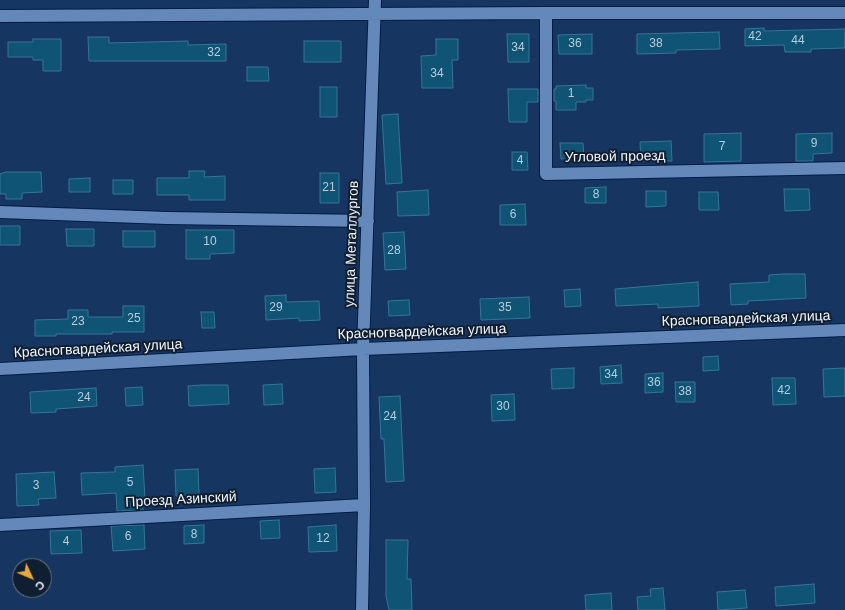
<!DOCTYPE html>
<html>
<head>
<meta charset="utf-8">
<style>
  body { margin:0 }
  #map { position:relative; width:845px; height:610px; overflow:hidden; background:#163661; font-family:Helvetica,sans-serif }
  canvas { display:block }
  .north { position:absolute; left:12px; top:558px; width:40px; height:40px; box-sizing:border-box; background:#101e32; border:1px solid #6a7482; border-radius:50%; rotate:134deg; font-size:11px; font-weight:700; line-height:16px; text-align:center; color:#f1f5fb }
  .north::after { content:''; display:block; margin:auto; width:14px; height:18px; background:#eaaa39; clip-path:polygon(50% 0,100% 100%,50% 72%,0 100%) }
</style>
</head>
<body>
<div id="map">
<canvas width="845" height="610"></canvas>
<div class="north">С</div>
</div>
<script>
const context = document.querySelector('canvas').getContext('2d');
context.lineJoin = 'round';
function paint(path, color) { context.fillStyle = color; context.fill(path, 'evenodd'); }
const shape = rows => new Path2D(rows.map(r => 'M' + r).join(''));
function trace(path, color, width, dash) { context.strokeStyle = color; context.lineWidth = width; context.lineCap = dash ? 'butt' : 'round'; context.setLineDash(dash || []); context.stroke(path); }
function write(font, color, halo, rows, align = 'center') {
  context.font = font + ' Helvetica,sans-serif'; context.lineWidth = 4; context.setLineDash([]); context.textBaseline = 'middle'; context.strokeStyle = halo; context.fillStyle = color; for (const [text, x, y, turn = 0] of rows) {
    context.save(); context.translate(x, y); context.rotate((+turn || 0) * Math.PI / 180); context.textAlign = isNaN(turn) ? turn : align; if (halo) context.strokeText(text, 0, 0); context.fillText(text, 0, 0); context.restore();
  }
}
const building = shape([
  [764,28,764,31,845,29,845,48,811,49,811,52,785,52,784,45,745,46,745,29,764,28],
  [719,32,720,49,676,50,676,53,637,54,637,34,719,32],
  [507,34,529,34,529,62,508,62,507,34],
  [592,34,592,54,559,54,558,35,592,34],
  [88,37,109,37,109,43,188,41,188,45,226,44,226,61,89,61,88,37],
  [33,39,61,39,61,71,43,71,43,60,33,60,33,57,8,57,8,42,33,42,33,39],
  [436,39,458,39,458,60,452,60,453,88,422,88,421,56,436,55,436,39],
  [304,41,341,41,341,62,304,62,304,41],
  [247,67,268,67,269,81,247,81,247,67],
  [586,85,586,88,593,88,593,100,586,100,586,102,576,102,576,110,556,110,556,101,554,101,554,89,556,89,556,86,586,85],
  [320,87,337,87,337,117,320,117,320,87],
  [508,89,538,89,538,102,527,102,527,122,509,122,508,89],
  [398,114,402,183,386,184,382,115,398,114],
  [741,133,741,161,704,162,704,134,741,133],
  [832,133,832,153,813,154,813,161,796,161,796,134,832,133],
  [671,141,672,161,641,161,640,142,671,141],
  [560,143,583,143,584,158,561,159,560,143],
  [512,152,527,152,528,170,512,170,512,152],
  [189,171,205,171,204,177,225,176,225,200,189,200,189,195,157,195,157,178,189,178,189,171],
  [6,172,41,172,42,192,22,193,22,199,6,199,6,194,0,194,0,174,6,172],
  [320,173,339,173,339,203,320,203,320,173],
  [90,178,90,192,69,192,69,179,90,178],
  [113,180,133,180,133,194,113,194,113,180],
  [606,187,606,203,585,203,585,188,606,187],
  [784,189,809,189,810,210,785,211,784,189],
  [428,190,429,215,398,216,397,192,428,190],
  [646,191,666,191,666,206,646,207,646,191],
  [699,192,718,192,719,210,699,210,699,192],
  [525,204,526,225,500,225,500,205,525,204],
  [0,226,20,226,20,245,0,245,0,226],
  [66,229,94,229,94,246,67,246,66,229],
  [186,230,234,230,234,253,210,254,210,259,186,259,186,230],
  [123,231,155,231,155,247,123,247,123,231],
  [404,232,406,269,385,270,383,233,404,232],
  [784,274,805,274,806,298,748,301,748,304,731,305,730,284,769,282,769,275,784,274],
  [698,282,699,306,658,308,658,304,616,306,615,289,698,282],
  [580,289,581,306,565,307,564,290,580,289],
  [286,295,286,302,319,301,320,320,299,321,299,318,266,320,265,296,286,295],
  [529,297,530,318,481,320,480,299,529,297],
  [409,300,410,315,389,316,388,301,409,300],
  [123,306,144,306,144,332,112,332,112,334,56,334,56,336,35,336,35,320,68,319,68,310,88,310,88,317,123,317,123,306],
  [201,312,214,312,215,328,202,328,201,312],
  [718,356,719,370,703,371,703,357,718,356],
  [621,365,622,383,601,384,600,367,621,365],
  [574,368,574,388,552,389,551,369,574,368],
  [845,368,845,396,824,397,823,369,845,368],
  [663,373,663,392,645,393,645,374,663,373],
  [772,378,795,378,796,404,773,405,772,378],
  [675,382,695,382,695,402,676,402,675,382],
  [282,384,283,404,264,405,263,385,282,384],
  [202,385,228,385,229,404,189,406,188,386,202,385],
  [142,387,143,405,126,406,125,388,142,387],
  [96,388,97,406,56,409,56,412,31,413,30,392,96,388],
  [514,394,515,420,492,421,491,395,514,394],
  [400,396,404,481,386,482,384,439,381,439,379,397,400,396],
  [143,465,145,499,142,500,143,510,117,511,116,493,82,495,81,473,115,472,115,467,143,465],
  [335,468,336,492,315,493,314,469,335,468],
  [198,469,199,495,176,496,175,470,198,469],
  [54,472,56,498,38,499,39,505,17,506,16,474,54,472],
  [279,520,280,538,261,539,260,521,279,520],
  [144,525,145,549,113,551,111,526,144,525],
  [204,525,204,543,184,544,184,526,204,525],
  [336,525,337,551,309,552,308,527,336,525],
  [81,530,82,553,51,554,50,531,81,530],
  [386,540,408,540,407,579,411,579,412,610,389,610,386,596,386,540],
  [814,584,815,603,776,606,775,587,814,584],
  [663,588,665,610,638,610,637,597,651,596,650,589,663,588],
  [745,590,747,608,718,610,717,592,745,590],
  [611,593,612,610,586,610,585,595,611,593]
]);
paint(building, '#0f5375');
trace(building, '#367498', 1);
const street = shape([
  [546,13,546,174,845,168],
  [0,16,546,13,845,13],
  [0,212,167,218,368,221],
  [0,369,363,349,845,330],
  [0,525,364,505],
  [362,610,364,505,363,349,375,0]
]);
trace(street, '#001c45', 14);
trace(street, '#6588ba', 12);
write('12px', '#b8ccda', null, [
  ["42",755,37],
  ["44",798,41],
  ["36",575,44],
  ["38",656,44],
  ["34",518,48],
  ["32",214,53],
  ["34",437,74],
  ["1",571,94],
  ["9",814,144],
  ["7",722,147],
  ["4",520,161],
  ["21",329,188],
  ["8",596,195],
  ["6",513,215],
  ["10",210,242],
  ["28",394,251],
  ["29",276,308],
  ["35",505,308],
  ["25",134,319],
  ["23",78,322],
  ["34",611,375],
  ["36",654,383],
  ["42",784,391],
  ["38",685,392],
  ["24",84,398],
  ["30",503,407],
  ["24",390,417],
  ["5",130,483],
  ["3",36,486],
  ["8",194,535],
  ["6",128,537],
  ["12",323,539],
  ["4",66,542]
]);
write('14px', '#f1f5fb', '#101e32', [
  ["Угловой проезд",615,157,-1],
  ["улица Металлургов",352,244,-88],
  ["Красногвардейская улица",746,319,-2],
  ["Красногвардейская улица",422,332,-2],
  ["Красногвардейская улица",98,349,-3],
  ["Проезд Азинский",181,500,-3]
]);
</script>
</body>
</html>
